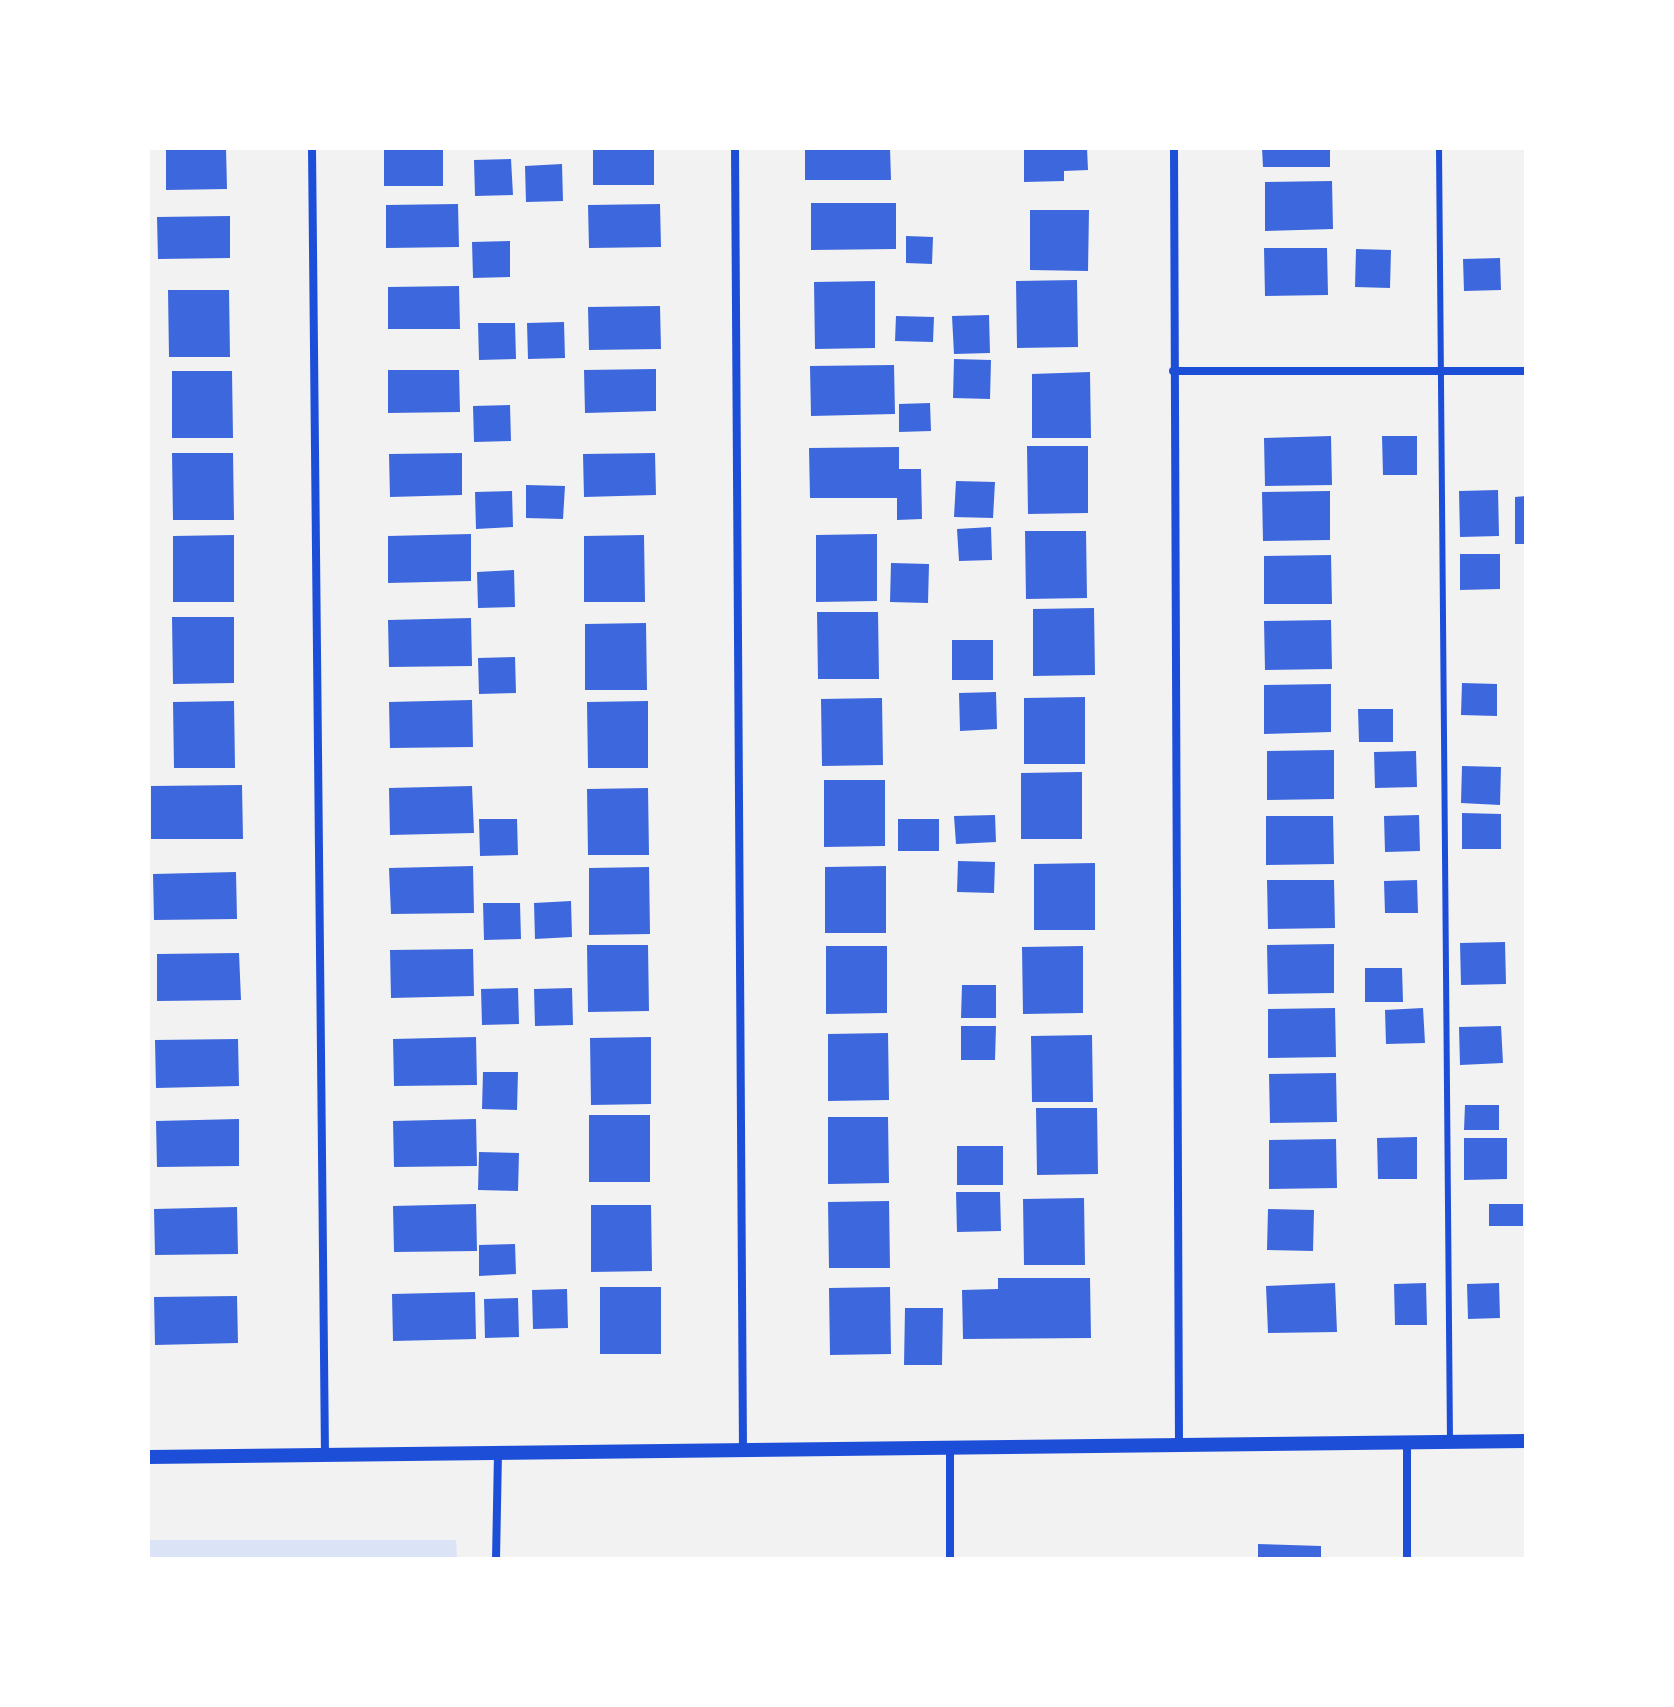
<!DOCTYPE html>
<html>
<head>
<meta charset="utf-8">
<style>
  body { margin:0 }
  #map { position:relative; width:1674px; height:1707px; overflow:hidden; background:#f2f2f2; font-family:"Exo 2",sans-serif }
  canvas { display:block }
  .frame { position:absolute; inset:0; border:150px solid #fff; pointer-events:none }
</style>
</head>
<body>
<div id="map">
<canvas width="1674" height="1707"></canvas>
<div class="frame"></div>
</div>
<script>
const context = document.querySelector('canvas').getContext('2d');
context.lineJoin = 'round';
function paint(path, color) { context.fillStyle = color; context.fill(path, 'evenodd'); }
const shape = rows => new Path2D(rows.map(r => 'M' + r).join(''));
function trace(path, color, width, dash) { context.strokeStyle = color; context.lineWidth = width; context.lineCap = dash ? 'butt' : 'round'; context.setLineDash(dash || []); context.stroke(path); }
paint(shape([
  [148,1540,456,1540,457,1559,148,1559]
]), '#dbe4f7');
paint(shape([
  [166,148,226,148,227,189,166,190],
  [384,148,443,148,443,186,384,186],
  [593,148,654,148,654,185,593,185],
  [805,148,890,148,891,180,805,180],
  [1024,148,1087,148,1088,170,1064,171,1064,181,1024,182],
  [1262,148,1330,148,1330,167,1263,167],
  [511,159,513,195,475,196,474,160],
  [562,164,563,201,526,202,525,166],
  [1332,181,1333,229,1265,231,1265,182],
  [811,203,896,203,896,249,811,250],
  [458,204,459,247,386,248,386,205],
  [660,204,661,247,589,248,588,205],
  [1030,210,1089,210,1088,271,1030,270],
  [230,216,230,258,158,259,157,217],
  [906,236,933,237,932,264,906,263],
  [510,241,510,277,473,278,472,242],
  [1264,248,1327,248,1328,295,1265,296],
  [1356,249,1391,250,1390,288,1355,287],
  [1500,258,1501,290,1464,291,1463,259],
  [1077,280,1078,347,1017,348,1016,281],
  [875,281,875,348,815,349,814,282],
  [459,286,460,329,388,329,388,287],
  [168,290,229,290,230,357,169,357],
  [660,306,661,349,589,350,588,307],
  [989,315,990,353,954,354,952,316],
  [896,316,934,317,933,342,895,341],
  [564,322,565,358,528,359,527,323],
  [478,323,515,323,516,359,479,360],
  [954,359,991,360,990,399,953,398],
  [894,365,895,414,811,416,810,366],
  [656,369,656,411,585,413,584,370],
  [388,370,459,370,460,412,388,413],
  [172,371,232,371,233,438,172,438],
  [1090,372,1091,438,1032,438,1032,374],
  [930,403,931,431,899,432,899,404],
  [510,405,511,441,474,442,473,406],
  [1331,436,1332,485,1265,486,1264,438],
  [1382,436,1417,436,1417,475,1383,475],
  [1027,446,1088,446,1088,513,1028,514],
  [899,447,899,469,921,469,922,519,897,520,897,498,810,498,809,448],
  [172,453,233,453,234,520,173,520],
  [462,453,462,495,390,497,389,454],
  [655,453,656,495,584,497,583,454],
  [956,481,995,482,993,518,954,517],
  [526,485,565,486,563,519,526,518],
  [1498,490,1499,536,1460,537,1459,491],
  [512,491,513,527,476,529,475,492],
  [1330,491,1330,540,1263,541,1262,492],
  [1526,496,1526,544,1515,544,1515,497],
  [991,527,992,560,959,561,957,529],
  [1025,531,1086,531,1087,598,1026,599],
  [471,534,471,581,388,583,388,536],
  [877,534,877,601,816,602,816,535],
  [234,535,234,602,173,602,173,536],
  [644,535,645,602,584,602,584,536],
  [1460,554,1500,554,1500,589,1460,590],
  [1331,555,1332,604,1264,604,1264,556],
  [891,563,929,564,928,603,890,602],
  [514,570,515,607,478,608,477,572],
  [1094,608,1095,675,1033,676,1033,609],
  [817,612,878,612,879,679,818,679],
  [172,617,234,617,234,683,173,684],
  [471,618,472,666,389,667,388,620],
  [1331,620,1332,669,1265,670,1264,621],
  [646,623,647,690,585,690,585,624],
  [952,640,993,640,993,680,952,680],
  [515,657,516,693,479,694,478,658],
  [1462,683,1497,684,1497,716,1461,715],
  [1331,684,1331,732,1264,734,1264,685],
  [996,692,997,729,960,731,959,693],
  [1085,697,1085,764,1024,764,1024,698],
  [882,698,883,765,822,766,821,699],
  [472,700,473,747,390,748,389,702],
  [234,701,235,768,174,768,173,702],
  [648,701,648,768,588,768,587,702],
  [1358,709,1393,709,1393,742,1359,742],
  [1334,750,1334,799,1267,800,1267,751],
  [1416,751,1417,787,1375,788,1374,752],
  [1462,766,1501,767,1500,805,1461,803],
  [1082,772,1082,839,1021,839,1021,773],
  [824,780,885,780,885,846,824,847],
  [242,785,243,839,151,839,151,786],
  [472,786,474,833,390,835,389,788],
  [648,788,649,855,588,855,587,789],
  [1462,813,1501,814,1501,849,1462,849],
  [995,815,996,842,956,844,954,816],
  [1419,815,1420,851,1385,852,1384,816],
  [1266,816,1333,816,1334,864,1266,865],
  [479,819,517,819,518,855,480,856],
  [898,819,939,819,939,851,898,851],
  [958,861,995,862,994,893,957,892],
  [1095,863,1095,930,1034,930,1034,864],
  [473,866,474,913,391,914,389,868],
  [886,866,886,933,825,933,825,867],
  [649,867,650,934,589,935,589,868],
  [236,872,237,919,154,920,153,874],
  [1267,880,1334,880,1335,928,1268,929],
  [1417,880,1418,913,1385,913,1384,881],
  [571,901,572,937,535,939,534,903],
  [483,903,520,903,521,939,484,940],
  [1505,942,1506,984,1461,985,1460,943],
  [1334,944,1334,993,1268,994,1267,945],
  [587,945,648,945,649,1011,588,1012],
  [826,946,887,946,887,1013,826,1014],
  [1083,946,1083,1013,1023,1014,1022,947],
  [473,949,474,996,391,998,390,950],
  [239,953,241,1000,157,1001,157,954],
  [1365,968,1402,968,1403,1002,1365,1002],
  [962,985,996,985,996,1018,961,1018],
  [518,988,519,1024,482,1025,481,989],
  [572,988,573,1025,535,1026,534,989],
  [1335,1008,1336,1057,1268,1058,1268,1009],
  [1423,1008,1425,1043,1386,1044,1385,1010],
  [961,1026,996,1026,995,1060,961,1060],
  [1501,1026,1503,1063,1460,1065,1459,1027],
  [888,1033,889,1100,828,1101,828,1034],
  [1092,1035,1093,1102,1032,1102,1031,1036],
  [476,1037,477,1085,394,1086,393,1039],
  [651,1037,651,1104,591,1105,590,1038],
  [238,1039,239,1086,156,1088,155,1040],
  [483,1072,518,1072,517,1110,482,1109],
  [1336,1073,1337,1122,1270,1123,1269,1074],
  [1465,1105,1499,1105,1499,1130,1464,1130],
  [1036,1108,1097,1108,1098,1174,1037,1175],
  [589,1115,650,1115,650,1182,589,1182],
  [828,1117,888,1117,889,1183,828,1184],
  [239,1119,239,1166,157,1167,156,1121],
  [476,1119,477,1166,394,1167,393,1121],
  [1417,1137,1417,1179,1378,1179,1377,1138],
  [1464,1138,1507,1138,1507,1179,1464,1180],
  [1336,1139,1337,1188,1269,1189,1269,1140],
  [957,1146,1003,1146,1003,1185,957,1185],
  [479,1152,519,1153,518,1191,478,1190],
  [956,1192,1000,1192,1001,1231,957,1232],
  [1084,1198,1085,1265,1024,1265,1023,1199],
  [889,1201,890,1268,829,1268,828,1202],
  [476,1204,477,1251,394,1252,393,1206],
  [1489,1204,1523,1204,1523,1226,1489,1226],
  [591,1205,651,1205,652,1271,591,1272],
  [237,1207,238,1254,155,1255,154,1209],
  [1268,1209,1314,1210,1313,1251,1267,1250],
  [515,1244,516,1274,479,1276,479,1245],
  [998,1278,1090,1278,1091,1338,963,1339,962,1290,998,1289],
  [1335,1283,1337,1332,1268,1333,1266,1286],
  [1426,1283,1427,1325,1395,1325,1394,1284],
  [1499,1283,1500,1318,1468,1319,1467,1284],
  [600,1287,661,1287,661,1354,600,1354],
  [890,1287,891,1354,830,1355,829,1288],
  [567,1289,568,1328,533,1329,532,1290],
  [475,1292,476,1339,393,1341,392,1294],
  [237,1296,238,1343,155,1345,154,1297],
  [518,1298,519,1337,485,1338,484,1299],
  [905,1308,943,1308,942,1365,904,1365],
  [1258,1544,1321,1546,1321,1559,1258,1559]
]), '#3d67dc');
trace(shape([
  [1439,148,1450,1442]
]), '#1d4ed8', 6);
trace(shape([
  [312,148,325,1455],
  [735,148,743,1449],
  [1174,148,1179,1446],
  [1173,371,1526,371],
  [1407,1442,1407,1559],
  [496,1559,498,1453],
  [950,1559,950,1448]
]), '#1d4ed8', 8);
trace(shape([
  [148,1457,1526,1441]
]), '#1d4ed8', 14);
</script>
</body>
</html>
